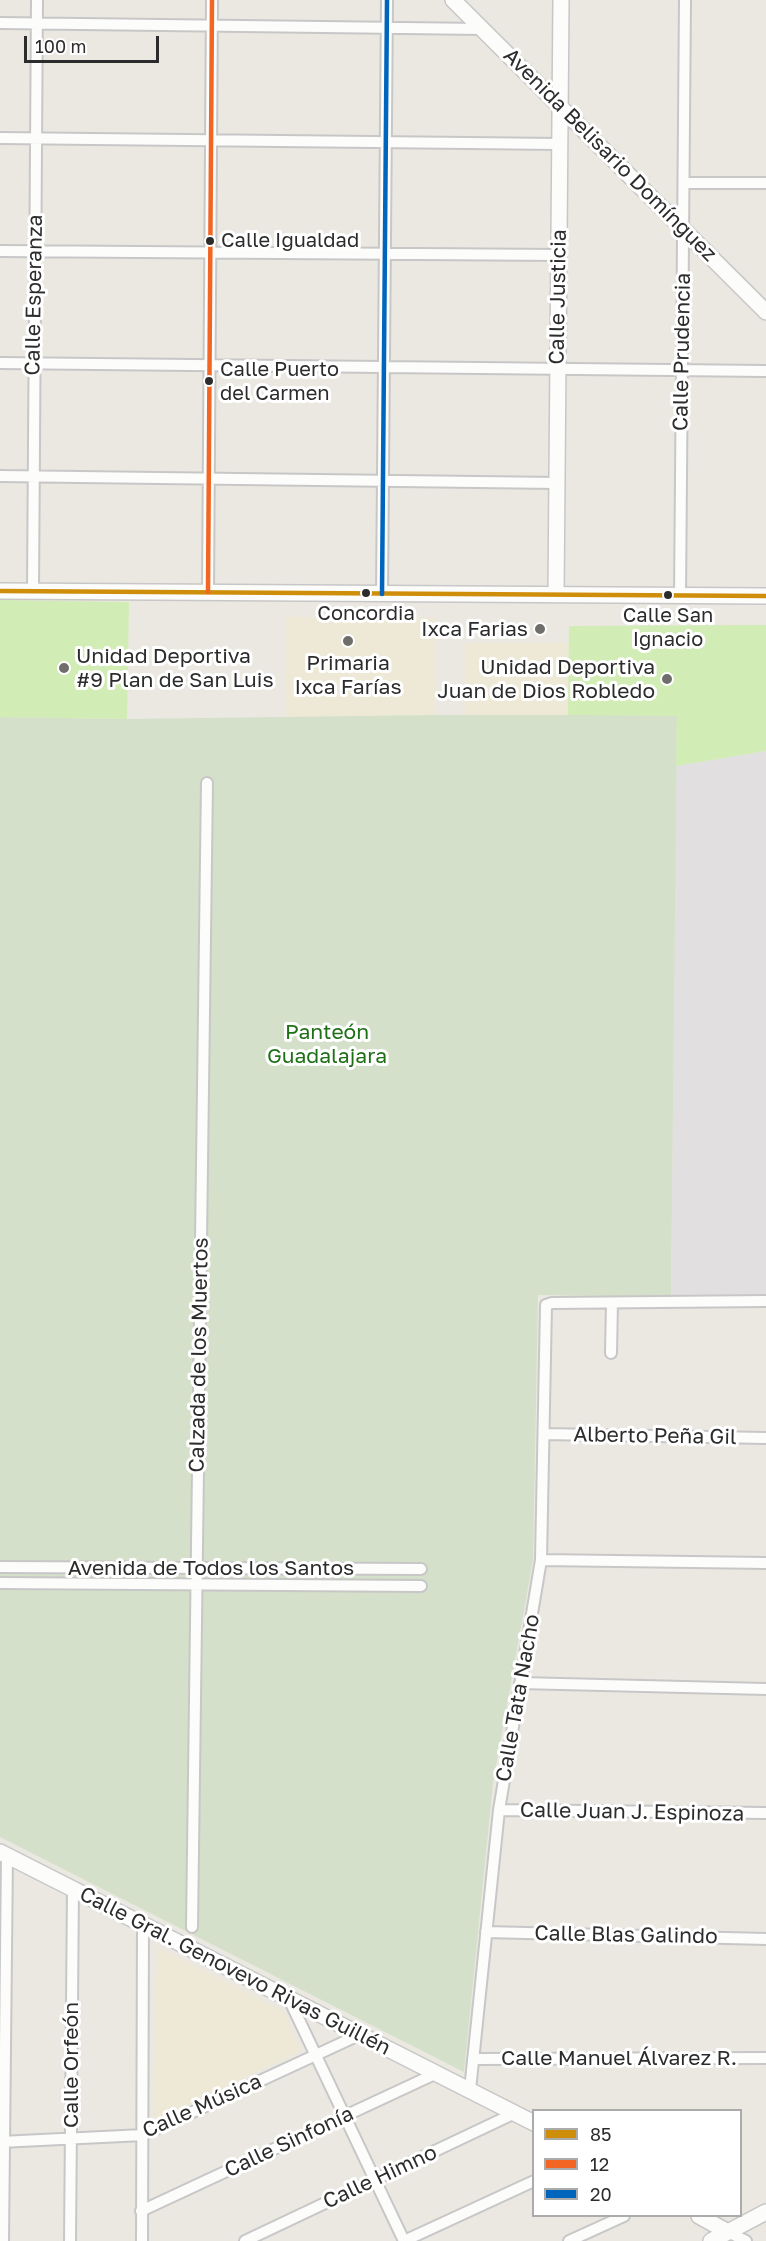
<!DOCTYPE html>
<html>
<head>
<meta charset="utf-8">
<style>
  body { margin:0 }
  #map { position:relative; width:766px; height:2241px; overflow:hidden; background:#ebe8e2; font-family:"Golos Text",sans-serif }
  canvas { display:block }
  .legend { position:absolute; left:532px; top:2109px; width:210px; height:108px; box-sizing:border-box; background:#fff; border:2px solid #ababab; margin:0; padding:8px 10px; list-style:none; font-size:18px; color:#2c2c2c }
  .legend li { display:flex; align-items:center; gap:12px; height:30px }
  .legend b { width:30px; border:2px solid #ababab }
  .scale { position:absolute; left:24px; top:36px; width:135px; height:27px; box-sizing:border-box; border:3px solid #2c2c2c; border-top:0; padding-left:8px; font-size:18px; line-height:21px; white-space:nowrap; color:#2c2c2c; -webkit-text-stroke:4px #fff; paint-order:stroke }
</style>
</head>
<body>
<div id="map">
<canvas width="766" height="2241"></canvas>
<ul class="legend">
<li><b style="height:8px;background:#ce8e09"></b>85</li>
<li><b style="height:8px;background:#f26522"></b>12</li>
<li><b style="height:8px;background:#0065bd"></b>20</li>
</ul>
<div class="scale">100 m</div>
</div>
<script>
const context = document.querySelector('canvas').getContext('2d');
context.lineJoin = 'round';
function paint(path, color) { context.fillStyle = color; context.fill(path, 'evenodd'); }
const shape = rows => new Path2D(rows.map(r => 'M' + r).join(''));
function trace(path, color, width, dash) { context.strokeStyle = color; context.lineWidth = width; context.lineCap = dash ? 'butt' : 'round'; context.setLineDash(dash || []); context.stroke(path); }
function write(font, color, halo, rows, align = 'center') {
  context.font = font + ' "Golos Text",sans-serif'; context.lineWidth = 6; context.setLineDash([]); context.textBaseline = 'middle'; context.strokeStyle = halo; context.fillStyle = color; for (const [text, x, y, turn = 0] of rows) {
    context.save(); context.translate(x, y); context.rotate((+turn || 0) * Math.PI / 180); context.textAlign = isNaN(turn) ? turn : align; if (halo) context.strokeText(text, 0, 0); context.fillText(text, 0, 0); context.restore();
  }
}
paint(shape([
  [766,751,766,1295,671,1297,676,766]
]), '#e2dfe1');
paint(shape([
  [286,617,436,618,436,715,285,717],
  [465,643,569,643,568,715,466,715],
  [157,1947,284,2012,301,2051,153,2121]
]), '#eee9d6');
paint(shape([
  [436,715,677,715,671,1297,538,1295,533,1560,493,1783,464,2072,0,1837,0,717,127,719]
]), '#d4e0c9');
paint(shape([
  [0,600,129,602,127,719,0,717],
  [766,625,766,751,676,766,677,716,568,715,569,626]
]), '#d2ecb6');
const street = shape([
  [0,23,483,29],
  [0,138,560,144],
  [684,183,766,183],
  [0,251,559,255],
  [0,363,766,371],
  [0,476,557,483],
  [33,591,37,0],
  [208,592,212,0],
  [382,594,387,0],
  [680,596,685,0],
  [611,1353,612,1303],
  [544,1434,766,1438],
  [541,1560,766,1563],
  [0,1567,421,1569],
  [0,1583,421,1586],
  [520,1683,766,1689],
  [499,1810,766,1813],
  [192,1927,207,783],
  [486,1932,766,1939],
  [289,1999,404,2241,534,2181],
  [473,2059,766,2058],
  [470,2090,499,1810,541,1560,546,1305,552,1303,766,1301],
  [0,2142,143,2135,359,2035],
  [141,2211,437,2073],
  [728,2232,746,2241],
  [3,2241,7,1855],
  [70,2241,73,1888],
  [142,2241,143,1924],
  [245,2241,515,2113],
  [569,2241,624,2216]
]);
const secondary = shape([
  [453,0,766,312],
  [0,591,766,596],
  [556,595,561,0],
  [0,1852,534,2123],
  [699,2216,728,2232],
  [711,2241,766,2212]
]);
trace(street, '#c8c7c7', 14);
trace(secondary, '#c8c7c7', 18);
trace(street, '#fcfcfb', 10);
trace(secondary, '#fcfcfb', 15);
trace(shape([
  [0,591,766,596]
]), '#ce8e09', 4.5);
trace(shape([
  [208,592,212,0]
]), '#f26522', 4.5);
trace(shape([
  [382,594,387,0]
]), '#0065bd', 4.5);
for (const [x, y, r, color] of [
  [210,241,5,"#2c2c2c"],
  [209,381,5,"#2c2c2c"],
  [366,593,5,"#2c2c2c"],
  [668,595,5,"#2c2c2c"],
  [540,629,6,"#6f6e6c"],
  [348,641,6,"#6f6e6c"],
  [64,668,6,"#6f6e6c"],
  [667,679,6,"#6f6e6c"]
]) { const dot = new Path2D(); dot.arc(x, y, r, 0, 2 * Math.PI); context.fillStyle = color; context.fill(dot); trace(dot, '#fff', 2); }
write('20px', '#2c2c2c', '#fff', [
  ["Calle Igualdad",221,241],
  ["Calle Puerto",220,370],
  ["del Carmen",220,394],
  ["Concordia",366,614,"center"],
  ["Calle San",668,616,"center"],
  ["Ignacio",668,640,"center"]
], 'left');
write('21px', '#2c2c2c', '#fff', [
  ["Avenida Belisario Domínguez",610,155,45],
  ["Calle Esperanza",34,295,-89],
  ["Calle Justicia",558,297,-89],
  ["Calle Prudencia",682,352,-89],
  ["Calzada de los Muertos",199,1355,-89],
  ["Alberto Peña Gil",655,1436,1],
  ["Avenida de Todos los Santos",211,1568],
  ["Calle Tata Nacho",518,1698,-80],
  ["Calle Juan J. Espinoza",632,1812,1],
  ["Calle Blas Galindo",626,1935,1],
  ["Calle Gral. Genovevo Rivas Guillén",235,1971,27],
  ["Calle Manuel Álvarez R.",619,2058],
  ["Calle Orfeón",71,2065,-90],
  ["Calle Música",202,2106,-24],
  ["Calle Sinfonía",289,2142,-25],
  ["Calle Himno",380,2177,-25]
]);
write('21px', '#2c2c2c', '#fff', [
  ["Ixca Farias",528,629],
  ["Unidad Deportiva",76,656,"left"],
  ["#9 Plan de San Luis",76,680,"left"],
  ["Primaria",348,663,"center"],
  ["Ixca Farías",348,687,"center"],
  ["Unidad Deportiva",655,667],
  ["Juan de Dios Robledo",655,691]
], 'right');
write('21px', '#1e7016', '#fff', [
  ["Panteón",327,1032],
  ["Guadalajara",327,1056]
]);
</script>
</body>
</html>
